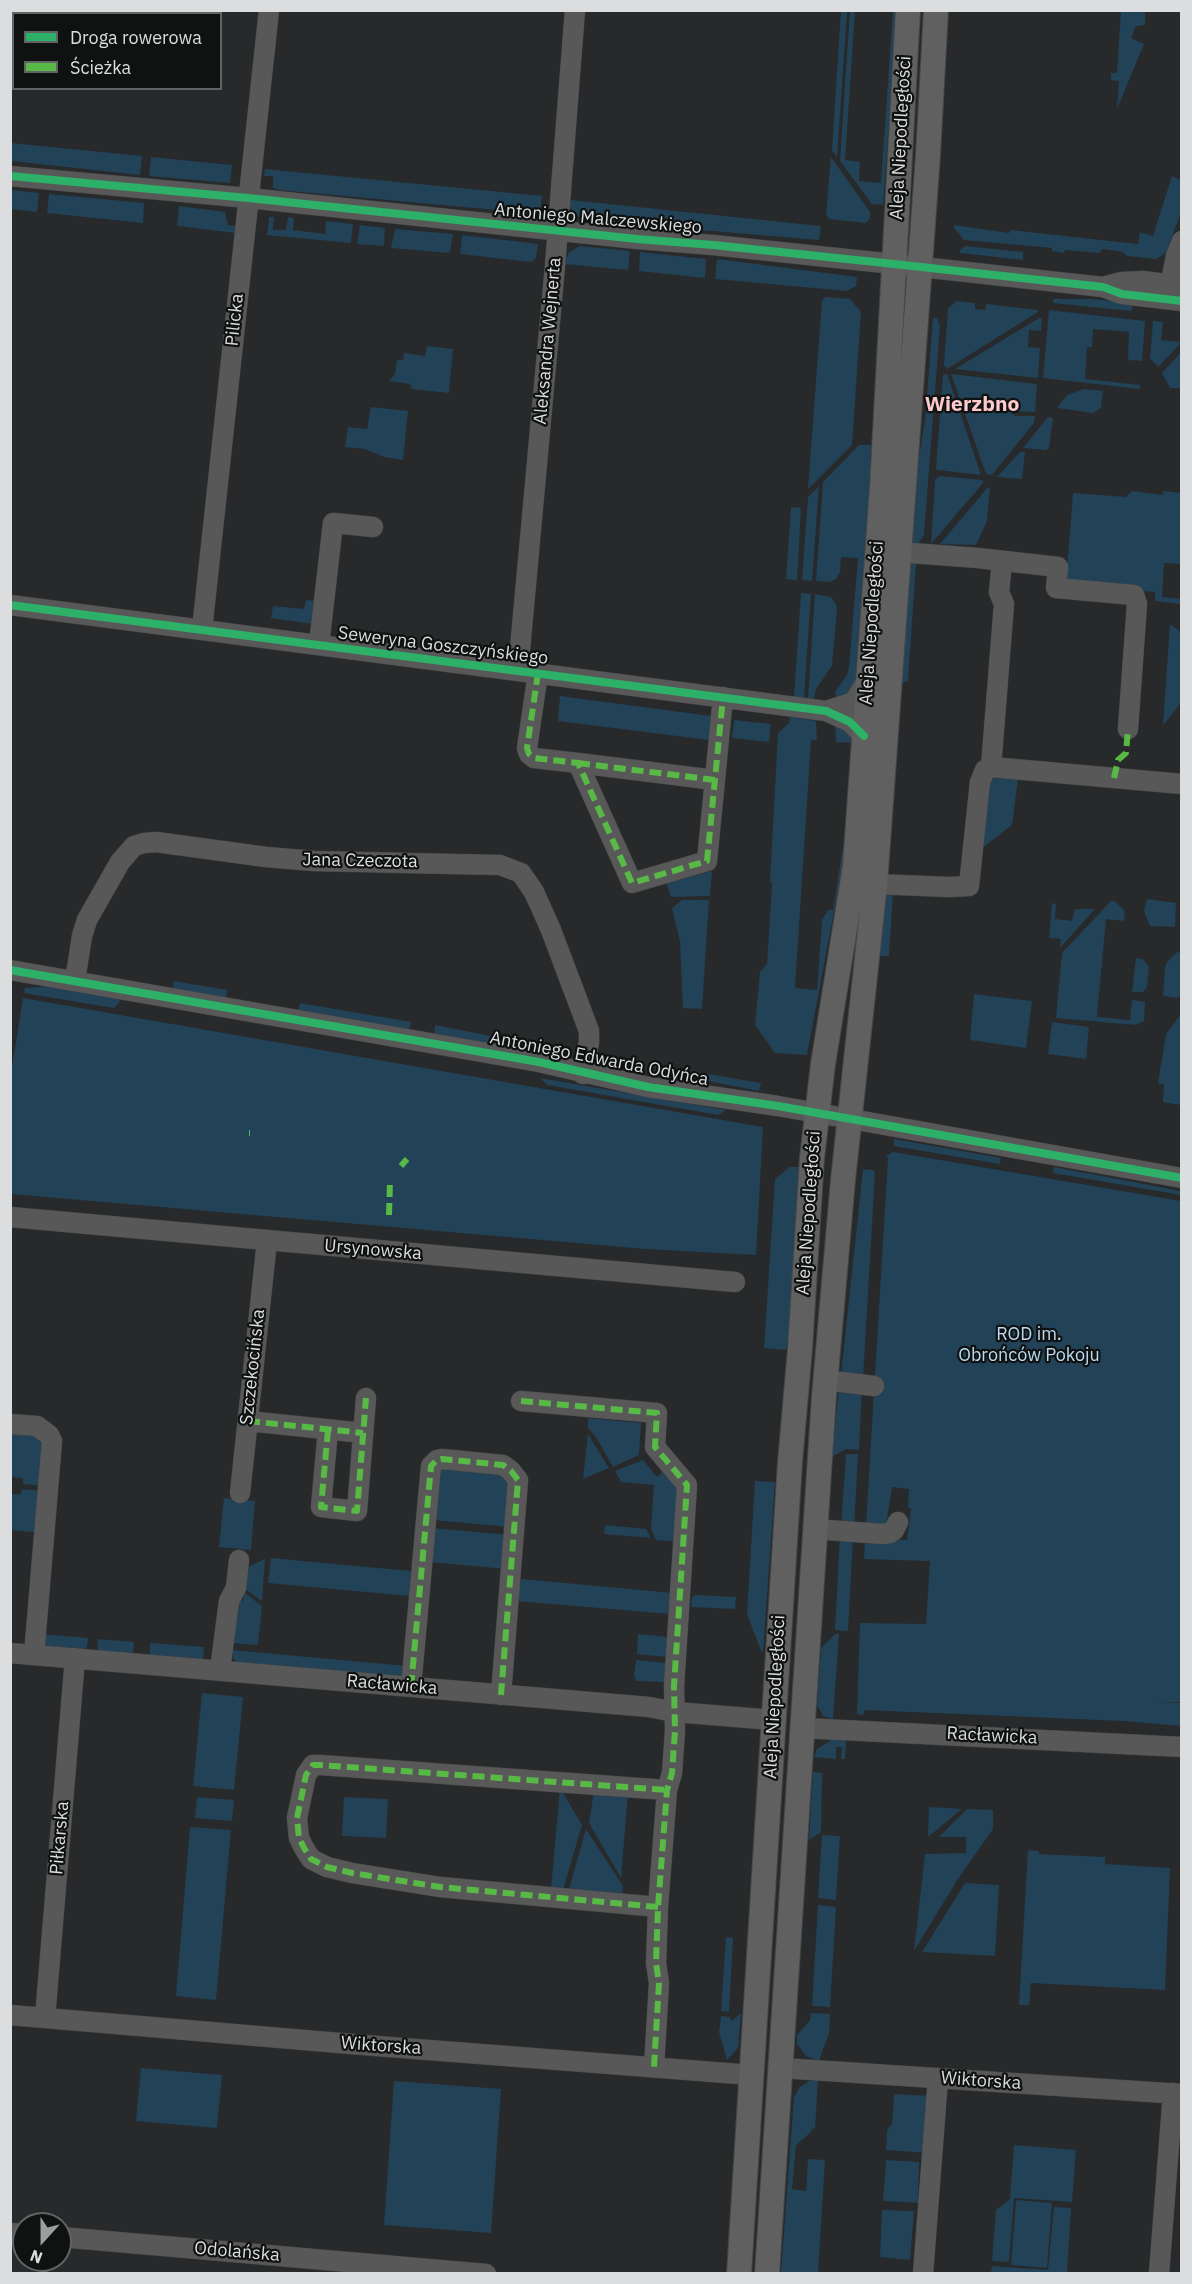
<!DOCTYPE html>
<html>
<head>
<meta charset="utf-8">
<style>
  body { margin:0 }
  #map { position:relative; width:1192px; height:2284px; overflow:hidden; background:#27292a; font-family:"IBM Plex Sans",sans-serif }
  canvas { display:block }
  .frame { position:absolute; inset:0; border:12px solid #dbddde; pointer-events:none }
  .legend { position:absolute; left:12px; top:12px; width:210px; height:78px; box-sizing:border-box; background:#101212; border:2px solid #616364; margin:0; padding:8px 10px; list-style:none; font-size:18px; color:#dbddde }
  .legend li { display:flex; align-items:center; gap:12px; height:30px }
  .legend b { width:30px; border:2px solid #616364 }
  .north { position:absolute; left:12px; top:2212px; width:60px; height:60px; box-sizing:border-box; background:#101212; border:2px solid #616364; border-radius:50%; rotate:201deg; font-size:16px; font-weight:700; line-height:24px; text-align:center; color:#dbddde }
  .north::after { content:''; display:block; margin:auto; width:21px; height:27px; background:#9c9e9f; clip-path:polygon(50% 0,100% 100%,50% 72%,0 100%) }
</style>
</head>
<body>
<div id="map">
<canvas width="1192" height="2284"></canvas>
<div class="frame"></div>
<ul class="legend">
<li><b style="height:8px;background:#2db169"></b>Droga rowerowa</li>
<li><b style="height:8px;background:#58b947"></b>Ścieżka</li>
</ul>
<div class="north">N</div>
</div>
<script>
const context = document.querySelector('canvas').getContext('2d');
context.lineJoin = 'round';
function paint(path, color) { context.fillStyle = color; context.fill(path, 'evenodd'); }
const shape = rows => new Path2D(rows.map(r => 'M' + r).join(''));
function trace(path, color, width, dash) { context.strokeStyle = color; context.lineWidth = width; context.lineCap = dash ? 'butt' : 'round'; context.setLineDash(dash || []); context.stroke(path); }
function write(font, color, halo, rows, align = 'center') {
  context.font = font + ' "IBM Plex Sans",sans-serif'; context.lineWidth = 4.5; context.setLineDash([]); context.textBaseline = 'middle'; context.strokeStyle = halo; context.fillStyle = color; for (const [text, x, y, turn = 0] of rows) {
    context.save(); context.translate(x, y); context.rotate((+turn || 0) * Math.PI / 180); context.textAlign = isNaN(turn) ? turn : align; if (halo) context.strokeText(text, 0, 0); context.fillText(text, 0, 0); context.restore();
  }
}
paint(shape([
  [841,11,847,11,837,157,832,150],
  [850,11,855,11,845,160,860,162,859,181,881,183,893,11,897,11,883,205,872,204,840,161],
  [1121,11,1145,11,1145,25,1136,26,1131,38,1144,44,1117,109,1119,81,1111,80,1111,73,1117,73],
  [11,143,142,156,140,175,11,161],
  [151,157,232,165,230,183,149,176],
  [831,157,870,212,870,218,866,223,829,219,826,214],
  [265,169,542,196,540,214,279,190,273,188,273,176,264,176],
  [1172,176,1181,180,1181,212,1166,253,1156,259,1127,256,1123,252,1103,249,1099,253,1065,250,1064,253,1052,251,1052,248,964,240,954,228,954,225,1009,233,1010,230,1138,244,1140,232,1153,236],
  [11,190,39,193,37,212,11,209],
  [49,194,144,203,143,223,47,213],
  [570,200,821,226,819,240,582,220,570,208],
  [179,206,225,212,228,225,235,226,235,233,177,226],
  [269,217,274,217,273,230,286,230,288,217,294,218,293,230,325,234,326,221,353,224,351,243,267,235],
  [360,225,385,228,384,246,357,244],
  [395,229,453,234,450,253,391,248],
  [462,235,538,244,536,258,531,262,460,254],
  [580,246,630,251,628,270,564,264,569,252],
  [965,246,1023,252,1023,260,960,253,960,250],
  [640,252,706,259,705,278,639,271],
  [717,259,857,277,856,286,847,291,715,279],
  [826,297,850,299,861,312,852,445,808,489,822,300],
  [1053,299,1090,299,1135,303,1131,311,1053,303],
  [957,301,975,303,975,309,985,310,986,304,1038,310,1038,312,947,369,944,365,948,308],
  [1049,310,1145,321,1142,361,1128,360,1129,332,1093,329,1092,347,1087,347,1085,379,1140,385,1140,389,1043,378],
  [933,318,937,318,940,326,924,535,918,544,913,545,910,542,917,469,925,421],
  [1039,318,1042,318,1041,331,1029,330,1028,347,1040,348,1038,378,955,369],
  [1153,321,1163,322,1161,340,1181,342,1181,337,1181,343,1158,367,1150,358],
  [427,346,453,349,449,393,412,389,410,384,389,381,395,374,397,360,403,360,404,353,425,356],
  [1181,352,1181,388,1170,388,1162,373],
  [947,374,981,475,937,470,936,468,943,375],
  [951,374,1037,384,1035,412,1009,411,1015,416,1035,416,1034,423,992,475,986,474],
  [1084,389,1103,391,1101,408,1093,413,1057,408,1067,395],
  [371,407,408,411,403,460,384,457,365,449,345,447,348,427,367,429],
  [1048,417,1053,418,1049,448,1046,450,1023,448],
  [859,445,871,445,867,558,858,683,855,690,837,700,835,692,847,675,849,667,858,558,841,557,840,572,836,579,830,582,816,581,823,482],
  [1020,452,1025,452,1022,479,997,477],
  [939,476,982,480,984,482,931,544,935,480],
  [819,486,812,581,802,580,808,497],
  [988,487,990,488,987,521,976,545,940,544],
  [1132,491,1163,495,1163,491,1181,493,1181,564,1164,563,1162,597,1181,599,1181,604,1155,601,1155,592,1066,584,1073,493,1126,497],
  [791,507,801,508,797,580,786,579],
  [908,561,916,564,908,681,901,683],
  [801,593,811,594,804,698,794,697],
  [815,594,831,597,836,604,837,609,832,666,816,689,814,699,808,698],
  [306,600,315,601,313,624,271,618,273,606,304,609],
  [1170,624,1181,632,1181,703,1163,725],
  [560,696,711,716,709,740,558,721],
  [790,717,816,721,817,740,811,740,795,988,817,990,822,920,828,910,833,910,844,841,852,743,836,742,835,723,853,736,847,842,807,1055,775,1053,755,1025,760,972,767,964,772,884,770,881,778,733,789,723],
  [734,720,771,724,769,742,732,738],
  [993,778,1018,779,1012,825,982,848,987,786],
  [712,871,710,896,671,897,666,883],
  [893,892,889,956,880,956,885,896],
  [1147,899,1176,903,1175,927,1150,926,1144,911],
  [682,900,709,900,702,1009,683,1008,680,942,672,908],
  [1111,901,1115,901,1125,911,1124,921,1106,919,1097,1017,1130,1020,1132,1000,1145,1002,1144,1021,1136,1025,1056,1018,1062,953],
  [1052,903,1056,904,1055,919,1072,921,1075,909,1095,909,1060,948,1061,939,1049,938],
  [1177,952,1181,953,1181,994,1178,998,1163,996,1165,967,1167,962],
  [1136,958,1142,959,1149,966,1147,987,1143,992,1132,992],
  [174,981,227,990,226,998,173,989],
  [53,986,120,998,119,1003,114,1008,24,993,25,988],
  [974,994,1032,1001,1026,1048,970,1040],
  [23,998,763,1127,756,1255,646,1249,11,1194,11,1073],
  [300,1003,411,1022,409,1030,298,1011],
  [1181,1014,1181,1105,1163,1102,1164,1084,1158,1083,1166,1034],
  [1052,1022,1089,1027,1086,1059,1048,1054],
  [435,1025,496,1037,497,1045,434,1034],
  [697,1072,761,1083,759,1091,698,1079],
  [540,1078,726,1110,718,1115,547,1085],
  [894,1139,1001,1158,1000,1164,894,1146],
  [893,1152,1181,1201,1182,1702,1158,1702,1181,1703,1181,1726,1124,1721,864,1710,864,1715,857,1714,860,1623,926,1624,930,1561,864,1559,865,1537,907,1540,911,1508,908,1508,909,1489,892,1487,886,1525,866,1525,888,1158,886,1156],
  [790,1167,802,1167,789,1333,786,1350,764,1348,775,1179],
  [1054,1167,1181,1191,1181,1195,1053,1173],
  [863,1169,873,1170,875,1173,863,1379,841,1375],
  [862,1387,859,1450,846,1449,832,1457,839,1388],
  [588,1418,641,1423,639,1455,613,1467,596,1437,588,1428],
  [10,1432,37,1434,43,1440,44,1486,23,1484,23,1478,11,1477],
  [588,1434,609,1468,583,1479],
  [846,1454,858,1454,854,1528,841,1527],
  [643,1460,657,1477,666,1469,678,1487,679,1542,656,1540,651,1529,654,1485,621,1482,615,1471],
  [438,1468,496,1469,509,1478,510,1527,433,1520],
  [755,1481,775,1482,763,1653,761,1651,747,1614],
  [22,1489,43,1491,41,1533,11,1530,10,1494,21,1494],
  [224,1498,255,1501,251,1550,219,1547],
  [605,1525,646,1529,651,1538,604,1534],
  [432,1528,510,1535,507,1569,429,1562],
  [840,1535,853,1536,848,1631,835,1630],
  [271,1558,411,1571,409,1596,268,1583],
  [265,1559,262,1601,245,1589,248,1567],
  [522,1579,672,1593,670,1614,516,1601,518,1583],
  [245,1593,262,1606,258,1645,232,1643,238,1601,243,1601],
  [695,1595,736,1597,735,1609,691,1607,692,1597],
  [40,1634,88,1638,87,1647,85,1650,44,1648],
  [638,1634,668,1637,667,1657,637,1654],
  [835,1634,839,1634,833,1719,823,1716,817,1705,821,1648],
  [97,1639,134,1642,133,1652,132,1654,98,1651],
  [150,1643,204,1647,203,1662,150,1657],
  [232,1650,407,1666,404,1678,237,1663,233,1658],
  [636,1660,666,1663,664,1682,636,1681,634,1675],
  [202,1693,243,1697,234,1790,193,1786],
  [831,1740,846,1740,845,1759,841,1759,842,1747,836,1747,836,1759,814,1757,817,1749],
  [813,1772,822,1773,821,1832,809,1840],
  [560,1788,582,1825,563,1890,551,1889],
  [594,1791,628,1793,621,1878,589,1823],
  [197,1797,234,1800,232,1821,195,1818],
  [344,1797,388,1799,386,1838,342,1836],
  [929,1807,962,1809,928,1837],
  [967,1809,993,1810,993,1829,958,1879,914,1951,925,1854,966,1853,966,1837,939,1837],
  [190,1827,231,1830,216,2000,176,1996],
  [586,1829,623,1886,622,1894,570,1891,569,1889],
  [822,1835,840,1836,836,1900,818,1898],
  [1028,1850,1039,1851,1039,1854,1105,1857,1105,1864,1170,1868,1165,1990,1031,1983,1029,2005,1019,2005],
  [965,1883,999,1885,995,1956,922,1952],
  [818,1905,836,1907,830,2007,812,2006],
  [726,1937,733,1938,729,2012,721,2011],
  [741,2013,738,2048,727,2060,719,2032,721,2016,730,2017,731,2021],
  [811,2013,830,2014,829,2033,819,2061,806,2056,797,2044,797,2035,810,2020],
  [141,2068,222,2075,217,2128,136,2121],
  [811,2080,818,2080,815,2128,812,2129,811,2132,796,2145,792,2189,806,2191,808,2159,825,2160,818,2273,781,2273,794,2097,800,2087],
  [394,2081,501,2089,491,2233,384,2225],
  [894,2094,931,2096,927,2153,886,2150,887,2130,892,2124],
  [1014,2145,1076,2150,1072,2202,1014,2198,1009,2262,992,2261,996,2210,1010,2199],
  [886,2160,919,2162,918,2203,883,2201],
  [1016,2200,1052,2203,1047,2268,1011,2265],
  [1054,2207,1071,2208,1067,2273,991,2273,992,2266,1048,2270],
  [882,2210,914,2211,910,2260,880,2257]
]), '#224258');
const minor = shape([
  [10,176,248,198,637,239,713,245,894,264,1103,287,1122,294,1182,301],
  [1103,287,1122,282,1143,281,1182,286],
  [1168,297,1176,256,1182,241],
  [898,552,978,558,1058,567,1056,588,1134,595,1137,604,1128,729],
  [10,605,826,711,850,722,864,736],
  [202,630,269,10],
  [319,645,333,523,373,527],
  [518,671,555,266,575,10],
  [538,673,527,748,529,754,534,758,578,763,632,883,707,861,723,697],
  [826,711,854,702,868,679],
  [578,763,715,780],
  [991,767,1004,604,999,592,1002,562],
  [875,884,949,887,969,886,980,782,985,770,991,767,1182,784],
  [10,970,539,1062,648,1087,778,1106,1182,1178],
  [75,981,82,936,87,920,120,862,134,846,144,843,156,842,266,857,314,861,500,865,521,873,534,892,551,930,589,1031,589,1042,583,1074],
  [10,1217,735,1282],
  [825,1380,874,1386],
  [521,1401,657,1413,655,1447,687,1485,674,1686,675,1731,672,1773,667,1790,658,1907,656,1963,659,1983,654,2067],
  [248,1421,363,1433],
  [10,1424,37,1426,49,1435,52,1441,34,1655],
  [328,1430,321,1507,357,1511,366,1398],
  [240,1493,267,1241],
  [814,1529,883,1534,890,1533,894,1530,898,1522],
  [10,1653,649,1707,674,1712,774,1720],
  [220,1670,229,1601,236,1588,239,1560],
  [411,1687,431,1466,437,1460,442,1459,503,1465,511,1471,518,1480,501,1695],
  [802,1728,1182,1747],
  [658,1907,440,1887,352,1873,327,1867,311,1859,304,1848,299,1838,297,1818,306,1775,313,1765,320,1765,667,1790],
  [10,2015,351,2044,752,2075],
  [45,2018,75,1658],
  [781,2068,1182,2094],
  [10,2233,24,2234],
  [60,2237,486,2274],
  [923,2274,938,2078],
  [1159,2274,1173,2093]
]);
const major = shape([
  [739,2274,790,1462,800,1349,812,1158,823,1064,855,866,882,487,908,10],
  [767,2274,824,1396,843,1180,875,884,928,155,936,10]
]);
trace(minor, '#454646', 21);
trace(major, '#454646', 26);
trace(minor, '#585858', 20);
trace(major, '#616060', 24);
trace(shape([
  [538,673,527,748,529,754,534,758,578,763,632,883,707,861,723,697],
  [578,763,715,780],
  [1114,778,1118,760,1126,753,1128,729],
  [249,1133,250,1133],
  [401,1166,407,1159],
  [389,1215,390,1180],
  [521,1401,657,1413,655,1447,687,1485,674,1686,675,1731,672,1773,667,1790,658,1907,656,1963,659,1983,654,2067],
  [248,1421,363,1433],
  [328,1430,321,1507,357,1511,366,1398],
  [411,1687,431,1466,437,1460,442,1459,503,1465,511,1471,518,1480,501,1695],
  [658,1907,440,1887,352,1873,327,1867,311,1859,304,1848,299,1838,297,1818,306,1775,313,1765,320,1765,667,1790]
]), '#58b947', 6, [12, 6]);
trace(shape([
  [10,176,248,198,637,239,713,245,894,264,1103,287,1122,294,1182,301],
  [10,605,826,711,850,722,864,736],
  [10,970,539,1062,648,1087,778,1106,1182,1178]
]), '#2db169', 8);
write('18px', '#dbddde', '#101212', [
  ["Aleja Niepodległości",901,138,-87],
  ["Antoniego Malczewskiego",598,219,5],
  ["Pilicka",235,320,-84],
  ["Aleksandra Wejnerta",548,341,-85],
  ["Aleja Niepodległości",872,623,-86],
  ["Seweryna Goszczyńskiego",443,646,7],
  ["Jana Czeczota",360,861,1],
  ["Antoniego Edwarda Odyńca",599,1059,11],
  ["Aleja Niepodległości",809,1213,-86],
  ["Ursynowska",373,1250,5],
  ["Szczekocińska",253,1367,-84],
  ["Racławicka",392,1685,5],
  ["Aleja Niepodległości",775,1697,-87],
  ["Racławicka",992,1736,3],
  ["Piłkarska",60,1838,-85],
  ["Wiktorska",381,2046,4],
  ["Wiktorska",981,2081,4],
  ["Odolańska",237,2252,5]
]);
write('18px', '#bbdbf3', '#101212', [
  ["ROD im.",1029,1335],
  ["Obrońców Pokoju",1029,1356]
]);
write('bold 21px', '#fdc9ca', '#101212', [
  ["Wierzbno",972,405]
]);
</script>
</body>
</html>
